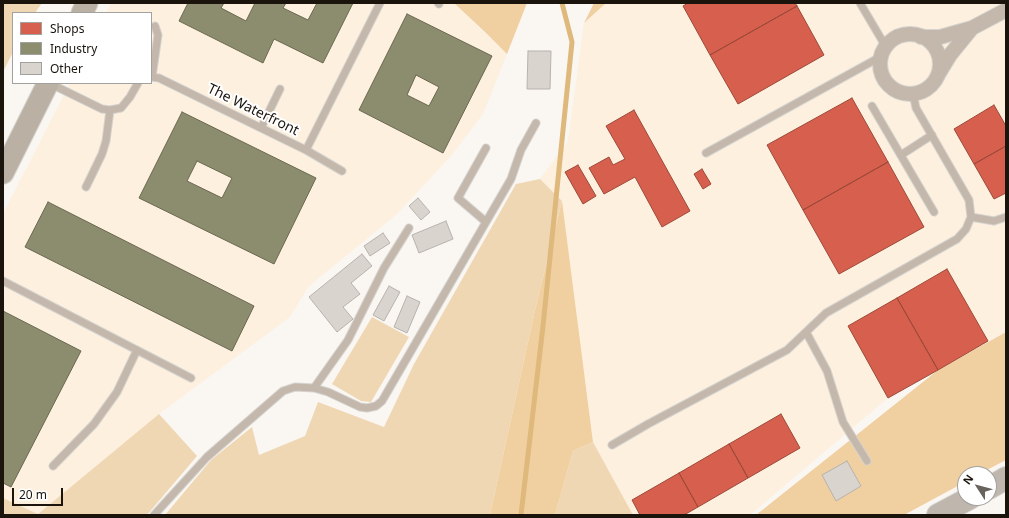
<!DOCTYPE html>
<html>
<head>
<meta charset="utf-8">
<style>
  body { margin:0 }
  #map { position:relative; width:1009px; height:518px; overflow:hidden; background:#faf6f2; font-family:"Noto Sans",sans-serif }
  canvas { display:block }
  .frame { position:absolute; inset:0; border:4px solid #1a140d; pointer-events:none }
  .legend { position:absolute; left:12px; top:12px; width:140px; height:72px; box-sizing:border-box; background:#fff; border:1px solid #a3a19e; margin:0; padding:5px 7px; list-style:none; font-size:12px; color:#1a140d }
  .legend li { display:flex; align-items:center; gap:8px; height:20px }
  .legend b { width:20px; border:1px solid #a3a19e }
  .north { position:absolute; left:957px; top:466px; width:40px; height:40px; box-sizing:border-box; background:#fff; border:1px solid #a3a19e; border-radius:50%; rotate:306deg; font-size:11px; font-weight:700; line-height:16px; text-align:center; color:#1a140d }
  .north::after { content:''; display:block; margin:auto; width:14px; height:18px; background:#68635d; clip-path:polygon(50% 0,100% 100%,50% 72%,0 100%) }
  .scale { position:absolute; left:12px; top:488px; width:51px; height:18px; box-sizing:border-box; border:2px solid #1a140d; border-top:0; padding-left:5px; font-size:12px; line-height:14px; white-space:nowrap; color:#1a140d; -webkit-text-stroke:3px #fff; paint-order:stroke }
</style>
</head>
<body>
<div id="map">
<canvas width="1009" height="518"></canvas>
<div class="frame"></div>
<ul class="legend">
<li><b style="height:11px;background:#d6604d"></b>Shops</li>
<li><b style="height:11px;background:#8c8c6e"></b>Industry</li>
<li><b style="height:11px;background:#dad4cf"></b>Other</li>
</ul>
<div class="north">N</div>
<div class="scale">20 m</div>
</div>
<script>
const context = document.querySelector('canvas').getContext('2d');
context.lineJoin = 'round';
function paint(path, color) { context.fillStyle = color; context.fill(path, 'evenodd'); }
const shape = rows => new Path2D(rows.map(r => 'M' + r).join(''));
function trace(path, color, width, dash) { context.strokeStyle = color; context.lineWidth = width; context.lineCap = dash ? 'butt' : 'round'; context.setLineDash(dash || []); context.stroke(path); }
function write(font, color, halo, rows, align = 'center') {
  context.font = font + ' "Noto Sans",sans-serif'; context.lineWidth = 4; context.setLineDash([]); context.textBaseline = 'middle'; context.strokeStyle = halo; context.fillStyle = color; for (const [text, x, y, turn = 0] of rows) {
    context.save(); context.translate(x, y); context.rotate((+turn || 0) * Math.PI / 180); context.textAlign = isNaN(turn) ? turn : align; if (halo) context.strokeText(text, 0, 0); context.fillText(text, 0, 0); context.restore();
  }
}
paint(shape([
  [111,3,454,3,507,54,483,114,451,156,396,215,309,286,290,317,159,414,38,514,3,498,3,214,70,83,151,83,151,13,106,13],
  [606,3,1006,3,1006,332,988,341,888,398,750,515,633,515,593,442,562,201,540,179,568,141,584,23]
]), '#fdf0df');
paint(shape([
  [3,3,42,3,35,13,13,13,13,52,3,72],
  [540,179,562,201,535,310,490,515,165,515,211,460,252,427,259,455,305,436,318,402,384,427,414,364,516,184],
  [372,317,409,337,371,402,361,401,332,384],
  [159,414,197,456,147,515,3,515,3,498,38,514],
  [593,442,633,515,555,515,573,451]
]), '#f0d7b4');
paint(shape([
  [454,3,527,3,507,54,486,33],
  [594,3,606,3,584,23],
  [562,201,593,442,573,451,555,515,490,515,535,310],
  [1006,332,1006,460,979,474,965,474,965,482,904,515,756,515,938,370]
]), '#f0d0a1');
const shops = shape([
  [688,3,795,3,797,6,710,55,683,6,688,3],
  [797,6,824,55,738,104,710,55,797,6],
  [852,98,888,162,803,210,767,145,852,98],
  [994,105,1006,126,1006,146,974,164,954,129,994,105],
  [634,110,690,211,662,227,635,177,604,194,589,168,609,157,613,165,625,159,606,126,634,110],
  [1006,146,1006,193,994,199,974,164,1006,146],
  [888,162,924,227,839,274,803,210,888,162],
  [578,165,596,196,583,204,565,172,578,165],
  [702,169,711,184,703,189,694,174,702,169],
  [947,269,988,341,938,370,897,298,947,269],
  [897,298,938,370,888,398,848,326,897,298],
  [781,414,800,448,748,478,729,444,781,414],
  [729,444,748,478,698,507,679,473,729,444],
  [679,473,698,507,684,515,640,515,632,500,679,473]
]);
paint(shops, '#d6604d');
trace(shops, '#9e493a', 1);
const industry = shape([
  [188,3,224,3,221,8,246,21,255,3,286,3,283,8,308,20,317,3,353,3,323,63,274,39,263,63,179,21,188,3],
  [407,14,492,56,443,153,359,110,407,14],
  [416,75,439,87,429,106,407,95,416,75],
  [182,112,316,178,274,264,139,198,182,112],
  [197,161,232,178,222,198,187,181,197,161],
  [48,202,254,306,232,351,25,247,48,202],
  [3,311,81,351,11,487,3,483,3,311]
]);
paint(industry, '#8c8c6e');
trace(industry, '#6a6851', 1);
trace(shape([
  [521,515,543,326,572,42,562,3]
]), '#dfb87c', 5);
const building = shape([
  [528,51,551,51,550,89,527,89,528,51],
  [418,198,430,212,421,220,409,206,418,198],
  [446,221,453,239,419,253,412,235,446,221],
  [383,233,390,243,370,256,364,246,383,233],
  [362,254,372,266,351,283,360,294,343,307,353,319,337,332,309,297,362,254],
  [389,286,400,292,384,321,373,315,389,286],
  [407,296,420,302,407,333,394,327,407,296],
  [847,461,861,486,836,501,822,475,847,461]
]);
paint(building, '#dad4cf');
trace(building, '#b7b2ad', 1);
const lane = shape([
  [438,3,439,4],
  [860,3,886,47],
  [151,77,159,78,261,128,306,150,342,171],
  [152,77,158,35,155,26],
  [49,83,102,109,110,110,121,108,130,97,138,83],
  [872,106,934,212],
  [261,128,280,89],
  [306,150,380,3],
  [706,153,882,56],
  [901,155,932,135],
  [86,187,102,154,106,141,110,110],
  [971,217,994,221,1006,217],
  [486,222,458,198,486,148],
  [3,281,191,378],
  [806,332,827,371,843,422,867,461],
  [314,388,348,340,384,268,409,228],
  [612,445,648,424,787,350,826,313,957,239,966,229,971,217,969,200,916,108,913,94],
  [53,466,94,424,117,392,137,350],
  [154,515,207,457,283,391,295,387,314,388,328,392,360,407,367,408,376,406,382,401,511,179,521,150,536,123]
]);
const street = shape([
  '880 64a30 30 0 1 1 60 0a30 30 0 1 1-60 0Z',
  [921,37,940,37,972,28,1006,10],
  [939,73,950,55,972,28]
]);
const primary = shape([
  [82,13,87,3],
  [3,173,48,83]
]);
const highway = shape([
  [989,488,1006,478],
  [938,515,970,498]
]);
trace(lane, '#d5d2ce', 9);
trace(street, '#d5d2ce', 16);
trace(primary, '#d5d2ce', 23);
trace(highway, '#d5d2ce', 24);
trace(lane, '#c3b8ab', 7);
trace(street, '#c3b8ab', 14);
trace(primary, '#bab1a4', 21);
trace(highway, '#bfb7ad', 22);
write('14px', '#1a140d', '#fff', [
  ["The Waterfront",253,110,26]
]);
</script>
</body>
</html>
